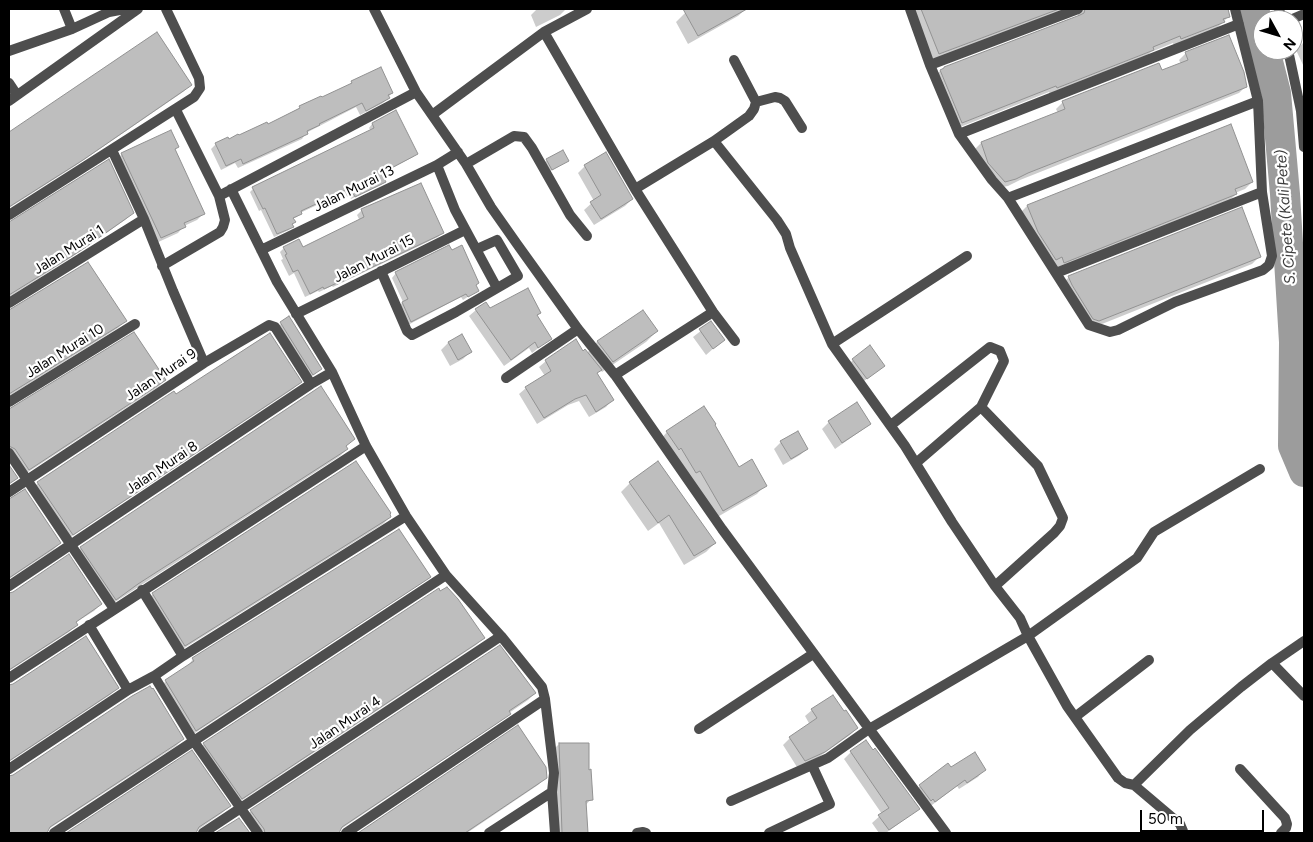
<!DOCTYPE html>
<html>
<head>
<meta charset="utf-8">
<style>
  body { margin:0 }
  #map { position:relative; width:1313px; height:842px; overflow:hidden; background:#fff; font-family:Figtree,sans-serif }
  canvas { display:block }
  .frame { position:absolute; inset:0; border:10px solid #000; pointer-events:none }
  .north { position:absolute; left:1253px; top:10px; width:50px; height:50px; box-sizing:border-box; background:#fff; border:1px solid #999; border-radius:50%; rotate:129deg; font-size:14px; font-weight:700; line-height:20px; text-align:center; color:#000 }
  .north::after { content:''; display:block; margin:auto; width:18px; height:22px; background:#000; clip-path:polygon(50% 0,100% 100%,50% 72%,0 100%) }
  .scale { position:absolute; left:1140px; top:810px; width:124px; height:22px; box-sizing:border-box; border:2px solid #000; border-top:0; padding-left:6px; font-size:15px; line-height:18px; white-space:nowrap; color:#000; -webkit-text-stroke:4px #fff; paint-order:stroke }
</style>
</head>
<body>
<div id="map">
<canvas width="1313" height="842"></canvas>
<div class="frame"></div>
<div class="north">N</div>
<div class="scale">50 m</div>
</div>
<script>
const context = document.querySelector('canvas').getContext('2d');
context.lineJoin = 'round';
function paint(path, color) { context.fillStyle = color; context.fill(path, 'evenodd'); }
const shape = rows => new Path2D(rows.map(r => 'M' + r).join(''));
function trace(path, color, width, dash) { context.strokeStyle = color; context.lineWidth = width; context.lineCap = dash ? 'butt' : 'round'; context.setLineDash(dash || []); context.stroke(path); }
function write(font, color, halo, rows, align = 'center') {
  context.font = font + ' Figtree,sans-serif'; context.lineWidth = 4.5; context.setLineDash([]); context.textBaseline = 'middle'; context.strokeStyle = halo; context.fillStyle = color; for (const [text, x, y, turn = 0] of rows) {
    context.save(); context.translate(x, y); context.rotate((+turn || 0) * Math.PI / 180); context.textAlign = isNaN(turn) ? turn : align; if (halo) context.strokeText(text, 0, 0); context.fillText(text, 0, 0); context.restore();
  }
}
paint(shape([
  [537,9,566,9,560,15,536,27,531,15],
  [692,9,746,9,738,16,688,44,676,22,685,13],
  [912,9,1225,9,1228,17,1216,29,1174,46,1173,43,1151,52,1145,57,1050,94,1049,92,955,129,933,78,940,71,1078,18,1078,13,932,61],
  [156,34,190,85,183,92,75,166,9,208,9,134],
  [1303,43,1304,43,1304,67,1296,50],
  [1186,53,1246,86,1239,93,1020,180,1008,186,997,188,974,150,981,143,1058,113,1056,109,1063,102,1161,72,1181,64,1179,60],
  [352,82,392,93,383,103,360,115,356,107,306,133,302,139,238,168,235,163,221,170,211,149,216,144,267,125,320,97,321,99,347,87],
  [395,112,416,154,413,157,381,174,385,182,381,185,351,199,349,195,347,197,345,192,300,213,297,217,292,219,294,222,289,230,274,237,261,210,259,211,250,192,253,189,371,131,369,128,372,124],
  [1230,126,1252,182,1245,189,1235,193,1236,194,1229,201,1057,269,1020,213,1027,206],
  [177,147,174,151,203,214,197,220,184,226,178,233,154,244,115,161,122,154],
  [547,160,567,161,549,172,544,163],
  [585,166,632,199,625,206,594,225,584,210,594,201,578,173],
  [420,184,442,233,438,237,333,287,332,286,319,292,318,291,305,297,294,273,289,276,281,260,283,259,280,252,284,248,303,249,360,221,357,215,362,210],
  [132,213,125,220,72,257,9,297,9,222],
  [1259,257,1252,264,1092,328,1062,284,1069,277],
  [396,273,475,286,478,290,463,300,461,297,406,326,398,307,403,302,392,278],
  [13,310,125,321,118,328,9,396,9,311],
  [476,310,540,313,536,317,550,339,532,353,529,348,504,366,469,316],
  [643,311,657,331,646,342,602,372,600,369,596,374,612,400,606,407,589,417,579,401,568,405,537,424,519,394,526,388,545,376,539,367,546,361,587,353,597,342],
  [289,317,321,369,306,381,274,330],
  [711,323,723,340,706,355,693,337],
  [270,334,300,382,293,389,65,541,31,490,38,483,173,393,175,396,242,351],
  [461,335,470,352,463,359,450,366,441,350,448,343],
  [853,360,883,366,859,385,846,367],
  [165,380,158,387,22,476,9,458,9,410],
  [829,422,869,423,862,430,835,449,822,429],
  [667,432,739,468,765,485,757,494,714,519,659,441],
  [797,432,807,449,800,455,783,465,774,449,781,442],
  [354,439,345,447,347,449,340,456,109,606,74,554,81,548],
  [630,483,715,543,706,552,684,565,659,523,648,531,621,492],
  [9,500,60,543,53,550,9,579],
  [390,517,383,524,178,652,146,601,153,594],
  [429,577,422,583,189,737,159,688,166,681,187,667,193,659],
  [9,593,13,593,101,604,94,611,75,623,76,625,69,632,9,671],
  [483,638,476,645,235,805,197,751,204,744],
  [9,685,13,685,117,688,110,695,9,762],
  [535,693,528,700,509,713,502,720,338,831,339,833,254,833,244,818,251,811],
  [812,710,857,728,850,735,816,759,797,767,783,745,790,738,810,725,805,716],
  [518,727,545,778,538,785,467,833,360,833],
  [183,739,176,746,47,830,46,833,9,833,9,776],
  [559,744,587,771,591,799,585,806,587,833,555,833,552,751],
  [192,752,229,806,222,813,196,831,195,833,68,833],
  [851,752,918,809,886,833,879,833,872,823,882,814,844,759],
  [951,769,984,770,978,777,959,789,957,786,928,808,913,793,920,786]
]), '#0003');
trace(shape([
  [1254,9,1263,44],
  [1265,50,1276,93,1285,194,1294,342,1293,446,1304,472]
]), '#9c9c9c', 30);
const building = shape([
  [683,9,747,9,698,36,683,9],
  [921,9,1059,9,939,54,921,9],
  [1085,9,1228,9,1230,17,1223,19,1225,22,1181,39,1180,36,1153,47,1154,50,1057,88,1056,86,962,123,940,70,944,68,944,67,1080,15,1084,13,1085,9],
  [157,32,192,85,83,160,9,207,9,132,157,32],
  [1229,35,1244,72,1247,87,1028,173,1016,179,1005,182,988,163,981,142,1065,109,1062,101,1159,63,1162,70,1188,60,1185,52,1229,35],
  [381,67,393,93,388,95,390,98,366,111,362,103,319,124,320,125,307,131,308,134,243,164,241,159,226,166,215,143,228,137,229,139,238,134,239,135,267,122,268,124,300,108,299,106,321,96,322,97,352,83,351,81,381,67],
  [396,110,418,154,382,173,386,182,355,197,353,193,351,194,348,189,301,211,302,214,293,218,296,222,292,224,294,227,277,234,265,208,263,209,252,187,374,128,372,123,396,110],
  [1231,124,1253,182,1235,189,1237,194,1064,263,1062,257,1056,260,1038,232,1027,205,1231,124],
  [171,130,179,147,175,149,205,214,184,223,186,227,161,238,121,153,171,130],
  [563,150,569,161,552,170,546,159,563,150],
  [606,152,633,199,601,219,590,202,601,195,584,165,606,152],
  [109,159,134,213,80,251,9,295,9,222,109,159],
  [421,183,444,233,337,284,337,283,324,289,323,287,310,294,298,270,293,272,285,255,287,254,283,247,299,239,303,247,364,217,361,209,421,183],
  [1242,207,1261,257,1099,321,1093,319,1072,285,1068,276,1242,207],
  [449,245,452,250,462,245,479,283,476,285,479,291,468,297,466,294,411,322,402,302,408,299,395,272,449,245],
  [88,262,127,321,9,394,9,310,88,262],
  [528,288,541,313,537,315,552,339,538,348,535,342,511,360,475,309,486,302,490,308,528,288],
  [643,310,658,331,613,362,597,341,643,310],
  [289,316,322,369,313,375,280,322,289,316],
  [711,321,725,340,713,349,699,329,711,321],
  [134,332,166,380,29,470,15,449,9,446,9,409,134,332],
  [270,333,302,382,73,535,37,482,174,391,176,394,270,333],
  [462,334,472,352,458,360,448,342,462,334],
  [576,339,583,351,585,349,602,370,597,373,614,400,596,412,586,395,575,399,544,418,525,387,551,371,545,360,576,339],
  [870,345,885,366,867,379,852,359,870,345],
  [321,386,355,439,346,446,348,449,138,584,116,600,80,547,321,386],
  [857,402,871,424,842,443,828,421,857,402],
  [704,406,716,424,715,425,739,467,752,459,767,486,723,511,700,471,696,473,681,448,679,450,666,431,704,406],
  [798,431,808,449,791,459,780,441,798,431],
  [356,461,391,513,390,514,391,517,185,646,152,593,356,461],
  [658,461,716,543,694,556,669,515,658,523,629,482,658,461],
  [9,465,18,478,9,484,9,465],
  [25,489,61,543,9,578,9,499,25,489],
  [399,529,431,577,196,731,165,680,194,661,192,658,399,529],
  [69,554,102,604,76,622,78,625,9,670,9,593,13,592,69,554],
  [447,587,458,599,485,638,242,799,203,743,439,588,440,591,447,587],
  [86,636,119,688,9,761,9,685,13,684,86,636],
  [500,645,536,693,509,711,511,714,342,827,339,833,265,833,264,829,250,810,500,645],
  [150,686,152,689,153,688,184,739,50,827,47,833,9,833,9,776,13,775,132,696,150,686],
  [833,695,844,711,846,710,858,728,825,752,805,761,789,737,817,718,811,709,833,695],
  [518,725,546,767,547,778,465,833,358,833,518,725],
  [866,740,873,750,875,748,920,809,889,830,878,815,889,808,850,751,866,740],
  [559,743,589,743,589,770,591,769,593,800,586,801,588,833,562,833,559,743],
  [192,750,231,806,199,827,196,833,66,833,192,750],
  [975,752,986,770,967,783,965,780,935,802,933,799,931,801,919,785,948,763,951,767,975,752],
  [239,818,250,833,215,833,239,818]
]);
paint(building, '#bebebe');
trace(building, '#929292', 1);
trace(shape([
  [64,9,72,29],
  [374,9,416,92,466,164,491,207,517,244,578,329,615,375,722,529,946,833],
  [910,9,930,65,959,134,992,180,1008,198,1089,325,1110,332,1118,330,1175,302,1263,270,1269,265,1272,256,1262,192,1258,101,1235,9],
  [1279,9,1282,20],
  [1290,20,1304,14],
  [544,32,635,189,713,312,735,341],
  [1288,50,1301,111,1304,147],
  [9,51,72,29,109,12,125,9],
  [930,65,1078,9],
  [9,83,17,95],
  [9,101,138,9],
  [756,102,775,97,780,98,785,101,802,128],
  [432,115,544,32,587,9],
  [959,134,1239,24],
  [714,141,777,220,786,234,790,248,832,344,905,446,952,522,995,586,1020,618,1028,636,1067,706,1118,778,1125,783,1134,785,1180,824,1183,831,1182,833],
  [112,150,144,219,173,291,204,363],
  [466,164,514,136,524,137,532,148,570,215,587,236],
  [437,165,455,210,497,288],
  [231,189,277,282,332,372,366,446,406,516,446,575,501,636,542,687,545,699,554,773,552,792,555,833],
  [635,189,714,141,749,116,754,109,756,102,734,60],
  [219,196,416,92],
  [1008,198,1258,101],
  [9,215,194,97,200,88,199,78,166,9],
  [261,250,437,165,458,152],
  [162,266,220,232,223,227,225,220,219,196,176,110],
  [381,271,407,331,412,335,456,312,518,276,497,240,477,249],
  [1056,273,1262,192],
  [9,303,144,219],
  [296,314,465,230],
  [832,344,967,256],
  [615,375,713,312],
  [506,378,578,329],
  [9,402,135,324],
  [981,407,1038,466,1063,518,1060,526,1054,533,995,586],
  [891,425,990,347,1000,351,1004,361,981,407,916,463],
  [9,453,114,609],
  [9,492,204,363,269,325,275,327,311,384],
  [9,586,311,384,332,372],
  [142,590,183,656],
  [89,625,128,690],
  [1272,663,1304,696],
  [154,676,193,740,258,833],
  [9,678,366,446],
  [1075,717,1149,660],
  [699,729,813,654],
  [9,769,128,690,154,676,183,656,406,516],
  [1240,769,1285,818,1287,824,1286,828,1281,833],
  [1134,785,1190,730,1241,687,1272,663,1304,641],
  [731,801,828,758,869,729,1028,636,1137,558,1154,532,1260,469],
  [54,833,446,575],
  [203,833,501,636],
  [346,833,545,699],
  [489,833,552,792],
  [637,833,643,832,646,833],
  [769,833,830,804,812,765]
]), '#4e4e4e', 10);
write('14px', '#000', '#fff', [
  ["Jalan Murai 13",354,189,-26],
  ["Jalan Murai 1",69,250,-32],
  ["Jalan Murai 15",374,259,-27],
  ["Jalan Murai 10",65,351,-32],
  ["Jalan Murai 9",161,375,-34],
  ["Jalan Murai 8",162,468,-34],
  ["Jalan Murai 4",345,723,-34]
]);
write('italic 15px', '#3d3d3d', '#fff', [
  ["S. Cipete (Kali Pete)",1286,217,-94]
]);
</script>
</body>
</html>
